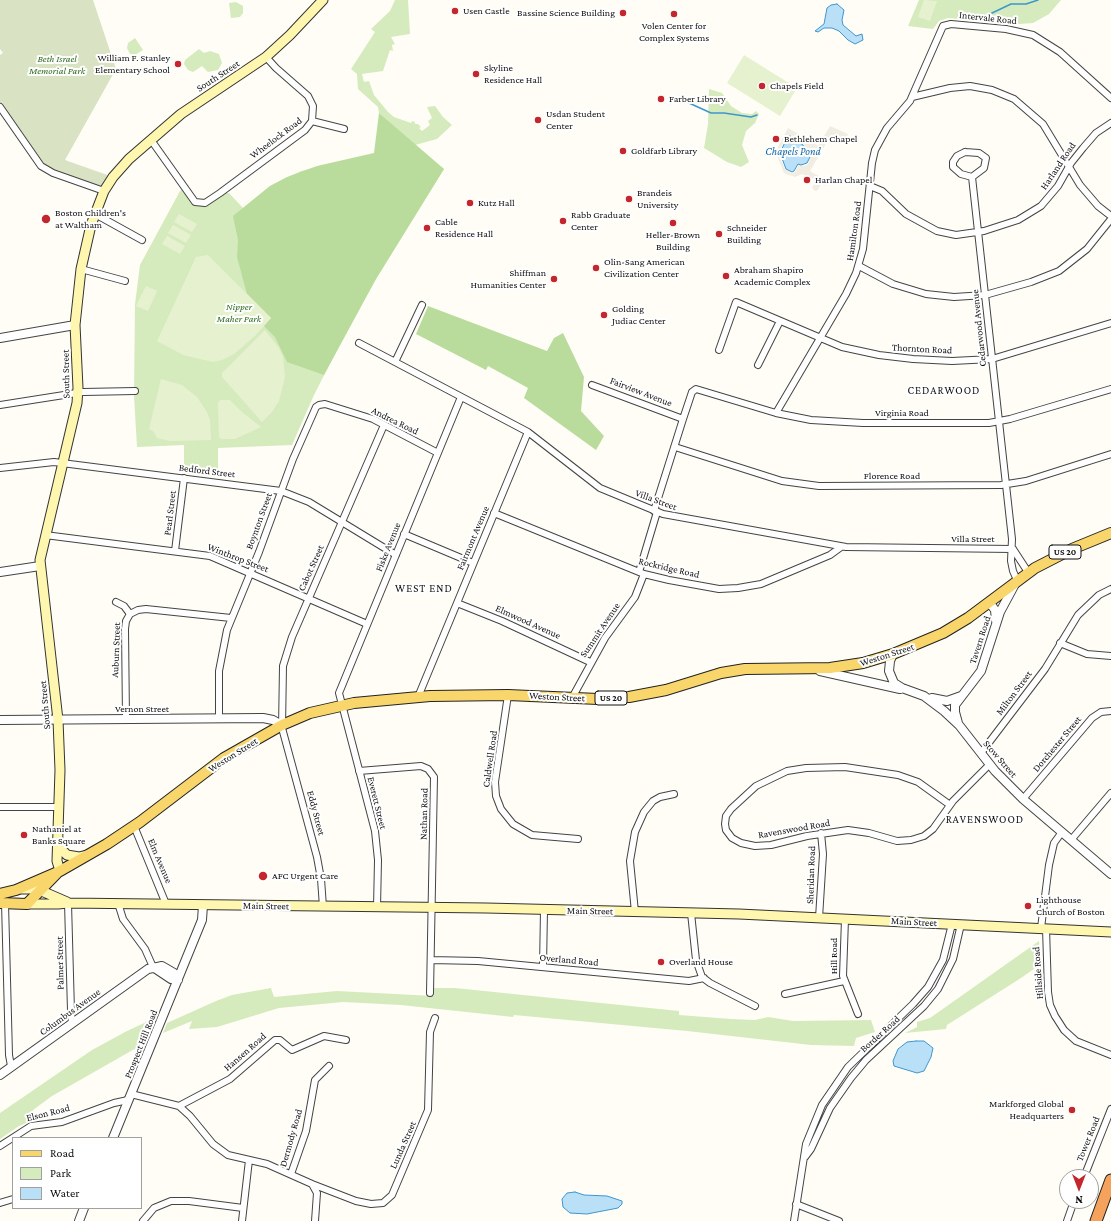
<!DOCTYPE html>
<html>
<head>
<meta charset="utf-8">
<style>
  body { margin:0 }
  #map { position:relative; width:1111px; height:1221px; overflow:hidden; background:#fffdf5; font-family:"Crimson Pro",serif }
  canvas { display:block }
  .legend { position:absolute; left:12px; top:1137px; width:130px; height:72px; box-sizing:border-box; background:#fff; border:1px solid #a0a0a0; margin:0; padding:5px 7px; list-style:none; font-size:12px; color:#111 }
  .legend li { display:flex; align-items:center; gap:8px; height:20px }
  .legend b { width:20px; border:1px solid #a0a0a0 }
  .north { position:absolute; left:1059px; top:1169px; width:40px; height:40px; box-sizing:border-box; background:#fff; border:1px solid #a0a0a0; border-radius:50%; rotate:180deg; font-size:11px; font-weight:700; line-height:16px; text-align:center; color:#111 }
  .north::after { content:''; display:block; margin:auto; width:14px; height:18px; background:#c4262e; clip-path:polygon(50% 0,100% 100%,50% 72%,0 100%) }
</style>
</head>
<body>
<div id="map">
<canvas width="1111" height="1221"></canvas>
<ul class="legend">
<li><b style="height:5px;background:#f9d66b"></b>Road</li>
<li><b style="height:11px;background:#d5ebbd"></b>Park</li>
<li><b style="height:11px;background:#b9e0f7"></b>Water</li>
</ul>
<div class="north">N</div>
</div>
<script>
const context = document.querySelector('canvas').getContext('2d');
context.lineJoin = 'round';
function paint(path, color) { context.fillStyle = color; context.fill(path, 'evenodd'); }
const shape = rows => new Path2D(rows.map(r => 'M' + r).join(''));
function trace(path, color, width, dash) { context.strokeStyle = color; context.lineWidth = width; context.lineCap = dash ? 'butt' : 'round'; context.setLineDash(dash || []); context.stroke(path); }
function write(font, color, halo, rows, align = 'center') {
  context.font = font + ' "Crimson Pro",serif'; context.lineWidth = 4; context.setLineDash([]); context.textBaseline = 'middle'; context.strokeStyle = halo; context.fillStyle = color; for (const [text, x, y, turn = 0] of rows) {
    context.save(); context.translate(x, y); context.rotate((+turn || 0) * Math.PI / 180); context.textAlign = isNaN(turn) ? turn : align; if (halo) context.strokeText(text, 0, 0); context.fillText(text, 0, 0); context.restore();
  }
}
paint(shape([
  [395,0,408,0,410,34,391,37,395,44,392,45,393,51,390,50,383,71,362,74,364,82,369,81,374,95,388,112,394,117,411,123,412,121,415,122,415,124,418,124,421,127,419,128,422,131,430,125,428,121,432,118,427,107,435,106,443,117,452,125,437,139,415,145,444,169,376,279,346,332,314,395,292,445,218,448,218,477,184,473,184,445,137,447,134,396,135,304,140,265,180,191,184,188,201,204,220,193,229,193,243,208,270,186,301,171,414,145,379,113,378,107,358,89,357,74,351,69,375,32,371,29,390,11],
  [919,0,1061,0,1049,14,1033,23,1020,24,948,18,939,21,933,29,908,26],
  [236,2,243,6,243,13,240,17,231,18,229,3],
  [135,38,143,50,135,55,130,54,127,48,128,43],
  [199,49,204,53,210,51,219,54,222,63,218,70,208,72,202,66,193,72,188,70,184,64,185,60],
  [709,89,722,93,731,106,742,113,752,114,756,111,759,114,755,123,746,131,742,145,749,162,741,167,727,162,704,148,708,124],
  [1039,941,1041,964,1021,978,947,1025,946,1029,905,1033,917,1027,917,1022,930,1018],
  [271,988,274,997,337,991,434,996,434,988,455,988,679,1011,679,1015,731,1019,755,1020,768,1017,793,1021,871,1020,875,1032,856,1038,854,1046,811,1045,687,1031,514,1015,513,1017,401,1005,343,1002,279,1008,217,1027,189,1029,192,1021,163,1033,167,1023,216,1001,232,995],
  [155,1018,145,1043,52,1096,33,1110,31,1121,19,1126,0,1139,0,1113,92,1050,127,1031]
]), '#d5ebbd');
paint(shape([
  [379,113,444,169,376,279,324,375,287,362,275,337,264,326,271,318,247,294,237,257,238,240,233,216,270,186,287,177,317,166,374,153],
  [428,306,547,351,554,338,563,333,584,377,581,411,604,436,596,450,524,398,528,388,488,366,486,370,416,334]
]), '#b9dc9c');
paint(shape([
  [0,0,93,0,116,69,65,160,113,177,104,191,45,169,0,107,0,55,3,53,0,49]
]), '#d9e3c4');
paint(shape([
  [924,0,937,1,930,21,918,17],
  [744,55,797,88,780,116,727,83],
  [179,214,197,224,192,232,174,222],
  [173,225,191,235,186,243,168,233],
  [167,236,185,246,180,254,162,244],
  [208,255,271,318,255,336,234,354,222,360,213,362,183,355,157,341,196,257],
  [146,286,157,291,148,311,136,306],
  [265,330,279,348,283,357,285,377,279,401,272,412,262,422,222,377,222,373],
  [161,379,182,385,197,397,207,412,210,420,211,440,170,441,157,438,153,431,149,429],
  [220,400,230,400,242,412,261,427,235,439,221,439,219,437,218,403]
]), '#e6f2cf');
paint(shape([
  [830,126,848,134,845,141,831,135,810,171,827,181,825,186,821,184,818,190,815,191,812,188,816,180,802,174,795,177,784,173,777,156,777,149,788,128,804,137,805,136,818,146],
  [790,135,796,137,804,145,811,157,808,164,805,166,799,165,795,172,792,174,785,169,778,154,785,139]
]), '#f1ede2');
const water = shape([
  [837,4,844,10,842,20,843,25,856,36,862,34,863,40,855,44,848,40,839,31,832,28,824,28,818,32,815,31,824,24,827,8,831,5,837,4],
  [790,136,803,145,810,157,807,163,801,165,798,164,794,171,792,172,786,169,780,153,786,140,790,136],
  [916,1041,924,1041,933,1048,931,1057,924,1071,917,1073,894,1066,893,1061,898,1049,907,1042,916,1041],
  [575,1192,584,1195,607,1196,622,1201,622,1204,618,1208,587,1214,570,1213,563,1207,562,1199,567,1193,575,1192]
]);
paint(water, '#b9e0f7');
trace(water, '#3f96cf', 1);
trace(shape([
  [990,14,1011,4,1026,4,1038,0],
  [689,103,711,113,724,113,751,117,757,115]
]), '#3f96cf', 1.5);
const minor = shape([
  [912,97,950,88,970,86,992,90,1014,99,1043,124,1080,185,1098,206,1111,216],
  [0,107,41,166,53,173,104,191],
  [312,121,344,129],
  [151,140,195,202,205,203,220,193,305,130,312,121,313,106,308,96,276,68,266,57],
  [965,152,979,153,986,158,984,168,972,177,961,174,953,167,953,162,957,156,965,152],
  [972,177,1012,539,1011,561,1013,571,1017,580],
  [870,186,882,191,906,214,937,231,956,235,984,231,1018,220,1041,206,1058,186,1071,163,1083,148,1096,133,1111,123],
  [95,214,142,240],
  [859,266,893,284,926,294,954,297,985,295,1031,282,1059,271,1087,249,1111,219],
  [81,269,125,281],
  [359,343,528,432,600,488,663,514,846,547,1013,549],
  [719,350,736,302,842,347,879,355,913,359,952,361,992,359,1111,323],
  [395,362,422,305],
  [758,365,780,321],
  [592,385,683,419],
  [0,405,83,392,135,391],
  [776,413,846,294,856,273,863,249,872,163,875,150,887,128,910,101,943,26,951,24,1006,29,1033,35,1060,52,1111,98],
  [675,447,782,481,819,486,1001,485,1026,481,1111,454],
  [0,468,54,462,281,491,309,502,396,555],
  [654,511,683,419,692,392,696,389,776,413,811,420,863,423,989,423,1010,419,1111,389],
  [494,513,644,574,669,580,719,589,738,588,761,584,830,555,841,547],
  [404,534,473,563],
  [45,535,210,556,367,624],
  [1013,549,1028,572],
  [175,551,184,478],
  [639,572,657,512],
  [116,602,124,606,130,614],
  [457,603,502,621,590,662],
  [1060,643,1087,654,1111,656],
  [508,695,495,782,496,796,501,809,513,824,532,835,578,839],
  [418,697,528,432],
  [572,698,605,638,635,597,644,574],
  [219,718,219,671,227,630,259,552,293,459,316,407,319,405,325,404,373,419,438,453],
  [126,719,125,629,126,621,130,614,138,610,146,609,231,618],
  [981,753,1045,669,1078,615,1099,595,1111,589],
  [359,771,421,766,428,769,434,777,430,993],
  [1023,799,1092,718,1101,712,1111,711],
  [950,805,918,782,898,775,845,767,806,768,787,771,756,786,731,809,726,816,725,824,726,830,732,838,741,843,755,846,771,845,807,836,848,830,869,833,897,841,911,840,924,836,933,829,953,801,990,764],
  [0,807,59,807],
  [134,826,166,904],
  [1071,840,1111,793],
  [5,903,9,1055,11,1066],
  [68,903,71,1011,72,1023],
  [118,903,123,919,145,949,153,967],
  [323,907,321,879,317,857,282,728,283,666,292,637,384,425],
  [377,908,378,860,375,831,339,693,461,397],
  [635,912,630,861,635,832,644,812,653,801,660,797,674,794],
  [691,913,696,960,702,977,710,983,755,1006],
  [819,918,823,854,821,833],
  [845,919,843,976,858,1014],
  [1041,928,1049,865,1054,843,1062,832],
  [1046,928,1048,992,1050,1005,1055,1016,1064,1030,1076,1041,1111,1055],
  [431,960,478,961,689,981,704,978],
  [543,967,544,910],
  [785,994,844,981],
  [131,1094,179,1106,190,1116,213,1144,228,1155,267,1164,312,1184,317,1193,315,1221],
  [179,1106,230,1079,275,1040,280,1040,292,1050,324,1036,346,1040],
  [0,1146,31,1126,62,1122,114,1103,128,1100],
  [805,1157,811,1149,830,1108,851,1078,866,1060,924,1006,938,989,953,959,961,924],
  [291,1174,306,1131,315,1080,329,1066],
  [1084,1177,1111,1109],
  [312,1184,356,1201,371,1204,383,1203,392,1195,428,1110,430,1032,435,1018],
  [0,1203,13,1199],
  [796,1204,839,1221],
  [143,1221,154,1208,171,1201,189,1201,243,1208],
  [242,1221,249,1160],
  [794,1221,806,1144,822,1105,848,1067,913,1004,928,987,943,960,952,924],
  [1067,1221,1074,1201]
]);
const tertiary = shape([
  [0,338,75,325],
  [0,572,40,566],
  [989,602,995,610,996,621],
  [893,654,890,661,889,671,894,683,902,688,924,696,944,711,959,725,995,771,1023,799,1111,874],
  [820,671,900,689],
  [932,698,947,701,961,696],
  [0,720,263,718,273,720,282,725],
  [958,723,955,712,955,705,981,671,1000,612,1015,584],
  [153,967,171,979,176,979],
  [0,1075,148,969,162,966,174,973,178,980],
  [113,1138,202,920,203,905],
  [79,1221,84,1208]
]);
const secondary = shape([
  [58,844,61,849,67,855,79,857,87,855],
  [60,871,57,861,60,770,58,720,40,560,77,403,78,388,75,325,81,269,91,225,104,191,113,177,129,159,181,114,266,57,290,35,323,0],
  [21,889,37,889,67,902],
  [27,904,58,904,68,903,486,908,739,914,1111,932]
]);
const primary = shape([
  [0,894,16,890,60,871,107,844,140,822,224,758,282,725,310,713,354,703,430,696,508,695,598,699,629,697,666,690,721,673,745,669,830,668,863,663,893,654,943,633,968,618,1035,568,1072,549,1111,533],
  [0,903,27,904,57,873]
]);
const motorway = shape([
  [1096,1221,1111,1180]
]);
trace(minor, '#444', 8);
trace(tertiary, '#444', 10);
trace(secondary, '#333', 11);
trace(primary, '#222', 12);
trace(motorway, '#222', 13);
trace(minor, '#fff', 6);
trace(tertiary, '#fff', 8);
trace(secondary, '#fff6b0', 9);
trace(primary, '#f9d66b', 10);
trace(motorway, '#f5a25d', 11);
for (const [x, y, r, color] of [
  [455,11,4,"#c4262e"],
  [623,13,4,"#c4262e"],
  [674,14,4,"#c4262e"],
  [178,64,4,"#c4262e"],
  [476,74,4,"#c4262e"],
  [762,86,4,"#c4262e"],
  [661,99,4,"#c4262e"],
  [538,120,4,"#c4262e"],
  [776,139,4,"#c4262e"],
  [623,151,4,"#c4262e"],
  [807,180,4,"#c4262e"],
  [629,199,4,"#c4262e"],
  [470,203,4,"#c4262e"],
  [46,219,5,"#c4262e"],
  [563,221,4,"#c4262e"],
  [673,223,4,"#c4262e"],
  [427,228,4,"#c4262e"],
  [719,234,4,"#c4262e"],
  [596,268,4,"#c4262e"],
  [726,276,4,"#c4262e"],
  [554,279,4,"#c4262e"],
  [604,315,4,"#c4262e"],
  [24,835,4,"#c4262e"],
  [263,876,5,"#c4262e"],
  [1028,906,4,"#c4262e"],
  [661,962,4,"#c4262e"],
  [1072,1110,4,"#c4262e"]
]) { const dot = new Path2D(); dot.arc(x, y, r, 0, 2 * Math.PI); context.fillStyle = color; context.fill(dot); trace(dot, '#fff', 1.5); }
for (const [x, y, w] of [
  [1065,552,32],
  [611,698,32]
]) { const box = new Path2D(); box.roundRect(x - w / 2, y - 7, w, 14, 3); context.fillStyle = '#fff'; context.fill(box); trace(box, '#111', 1); }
write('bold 9px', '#111', null, [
  ["US 20",1065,552],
  ["US 20",611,698]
]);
write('10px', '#111', '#fff', [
  ["Usen Castle",463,11],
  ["Bassine Science Building",615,13,"right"],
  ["Volen Center for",674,26,"center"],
  ["Complex Systems",674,38,"center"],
  ["William F. Stanley",170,58,"right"],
  ["Elementary School",170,70,"right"],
  ["Skyline",484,68],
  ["Residence Hall",484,80],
  ["Chapels Field",770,86],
  ["Farber Library",669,99],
  ["Usdan Student",546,114],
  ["Center",546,126],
  ["Bethlehem Chapel",784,139],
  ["Goldfarb Library",631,151],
  ["Harlan Chapel",815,180],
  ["Brandeis",637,193],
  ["University",637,205],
  ["Kutz Hall",478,203],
  ["Boston Children's",55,213],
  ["at Waltham",55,225],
  ["Rabb Graduate",571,215],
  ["Center",571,227],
  ["Cable",435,222],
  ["Residence Hall",435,234],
  ["Schneider",727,228],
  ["Building",727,240],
  ["Heller-Brown",673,235,"center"],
  ["Building",673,247,"center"],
  ["Olin-Sang American",604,262],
  ["Civilization Center",604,274],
  ["Abraham Shapiro",734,270],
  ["Academic Complex",734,282],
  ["Shiffman",546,273,"right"],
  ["Humanities Center",546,285,"right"],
  ["Golding",612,309],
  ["Judiac Center",612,321],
  ["Nathaniel at",32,829],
  ["Banks Square",32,841],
  ["AFC Urgent Care",272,876],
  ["Lighthouse",1036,900],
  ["Church of Boston",1036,912],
  ["Overland House",669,962],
  ["Markforged Global",1064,1104,"right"],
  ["Headquarters",1064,1116,"right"]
], 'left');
write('10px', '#111', '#fff', [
  ["Intervale Road",988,18,6],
  ["South Street",218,76,-33],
  ["Wheelock Road",276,138,-37],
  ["Harland Road",1058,166,-56],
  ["Hamilton Road",854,231,-82],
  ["Cedarwood Avenue",979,328,-96],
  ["Thornton Road",922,349,3],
  ["South Street",66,374,-91],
  ["Fairview Avenue",641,392,21],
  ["Virginia Road",902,413],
  ["Andrea Road",395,421,26],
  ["Bedford Street",207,471,7],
  ["Florence Road",892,476],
  ["Villa Street",656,500,20],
  ["Pearl Street",170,513,-83],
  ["Boynton Street",259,521,-70],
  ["Fairmont Avenue",473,538,-67],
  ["Villa Street",973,539],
  ["Fiske Avenue",388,547,-68],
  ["Winthrop Street",238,558,21],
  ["Cabot Street",311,568,-66],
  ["Rockridge Road",669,568,13],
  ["Elmwood Avenue",528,622,24],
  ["Summit Avenue",600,630,-56],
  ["Tavern Road",980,640,-72],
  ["Auburn Street",116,650,-88],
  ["Weston Street",887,655,-18],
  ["Milton Street",1014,693,-53],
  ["Weston Street",557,697,3],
  ["South Street",45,705,-95],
  ["Vernon Street",142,709],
  ["Dorchester Street",1057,744,-50],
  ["Weston Street",233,755,-32],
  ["Caldwell Road",490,759,-82],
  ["Stow Street",1000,759,49],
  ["Everett Street",377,803,76],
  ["Eddy Street",316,813,75],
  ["Nathan Road",424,814,-89],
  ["Ravenswood Road",794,829,-10],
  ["Elm Avenue",160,861,67],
  ["Sheridan Road",811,875,-88],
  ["Main Street",266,906,1],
  ["Main Street",590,911,1],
  ["Main Street",914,922,3],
  ["Hill Road",834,956,-90],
  ["Overland Road",569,960,5],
  ["Palmer Street",60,963,-91],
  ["Hillside Road",1038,973,-94],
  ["Columbus Avenue",70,1012,-36],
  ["Border Road",880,1034,-42],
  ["Prospect Hill Road",141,1044,-68],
  ["Hansen Road",245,1052,-41],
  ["Elson Road",48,1113,-14],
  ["Dermody Road",291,1138,-74],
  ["Tower Road",1088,1139,-68],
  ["Lunda Street",403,1145,-66]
]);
write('italic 10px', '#2f6b1f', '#fff', [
  ["Beth Israel",57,59],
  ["Memorial Park",57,71],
  ["Nipper",239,307],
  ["Maher Park",239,319]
]);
write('italic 11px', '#1768a6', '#fff', [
  ["Chapels Pond",793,152]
]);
context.letterSpacing = '1px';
write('11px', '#111', '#fff', [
  ["CEDARWOOD",944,391],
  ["WEST END",424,589],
  ["RAVENSWOOD",985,820]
]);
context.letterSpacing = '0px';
</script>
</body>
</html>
